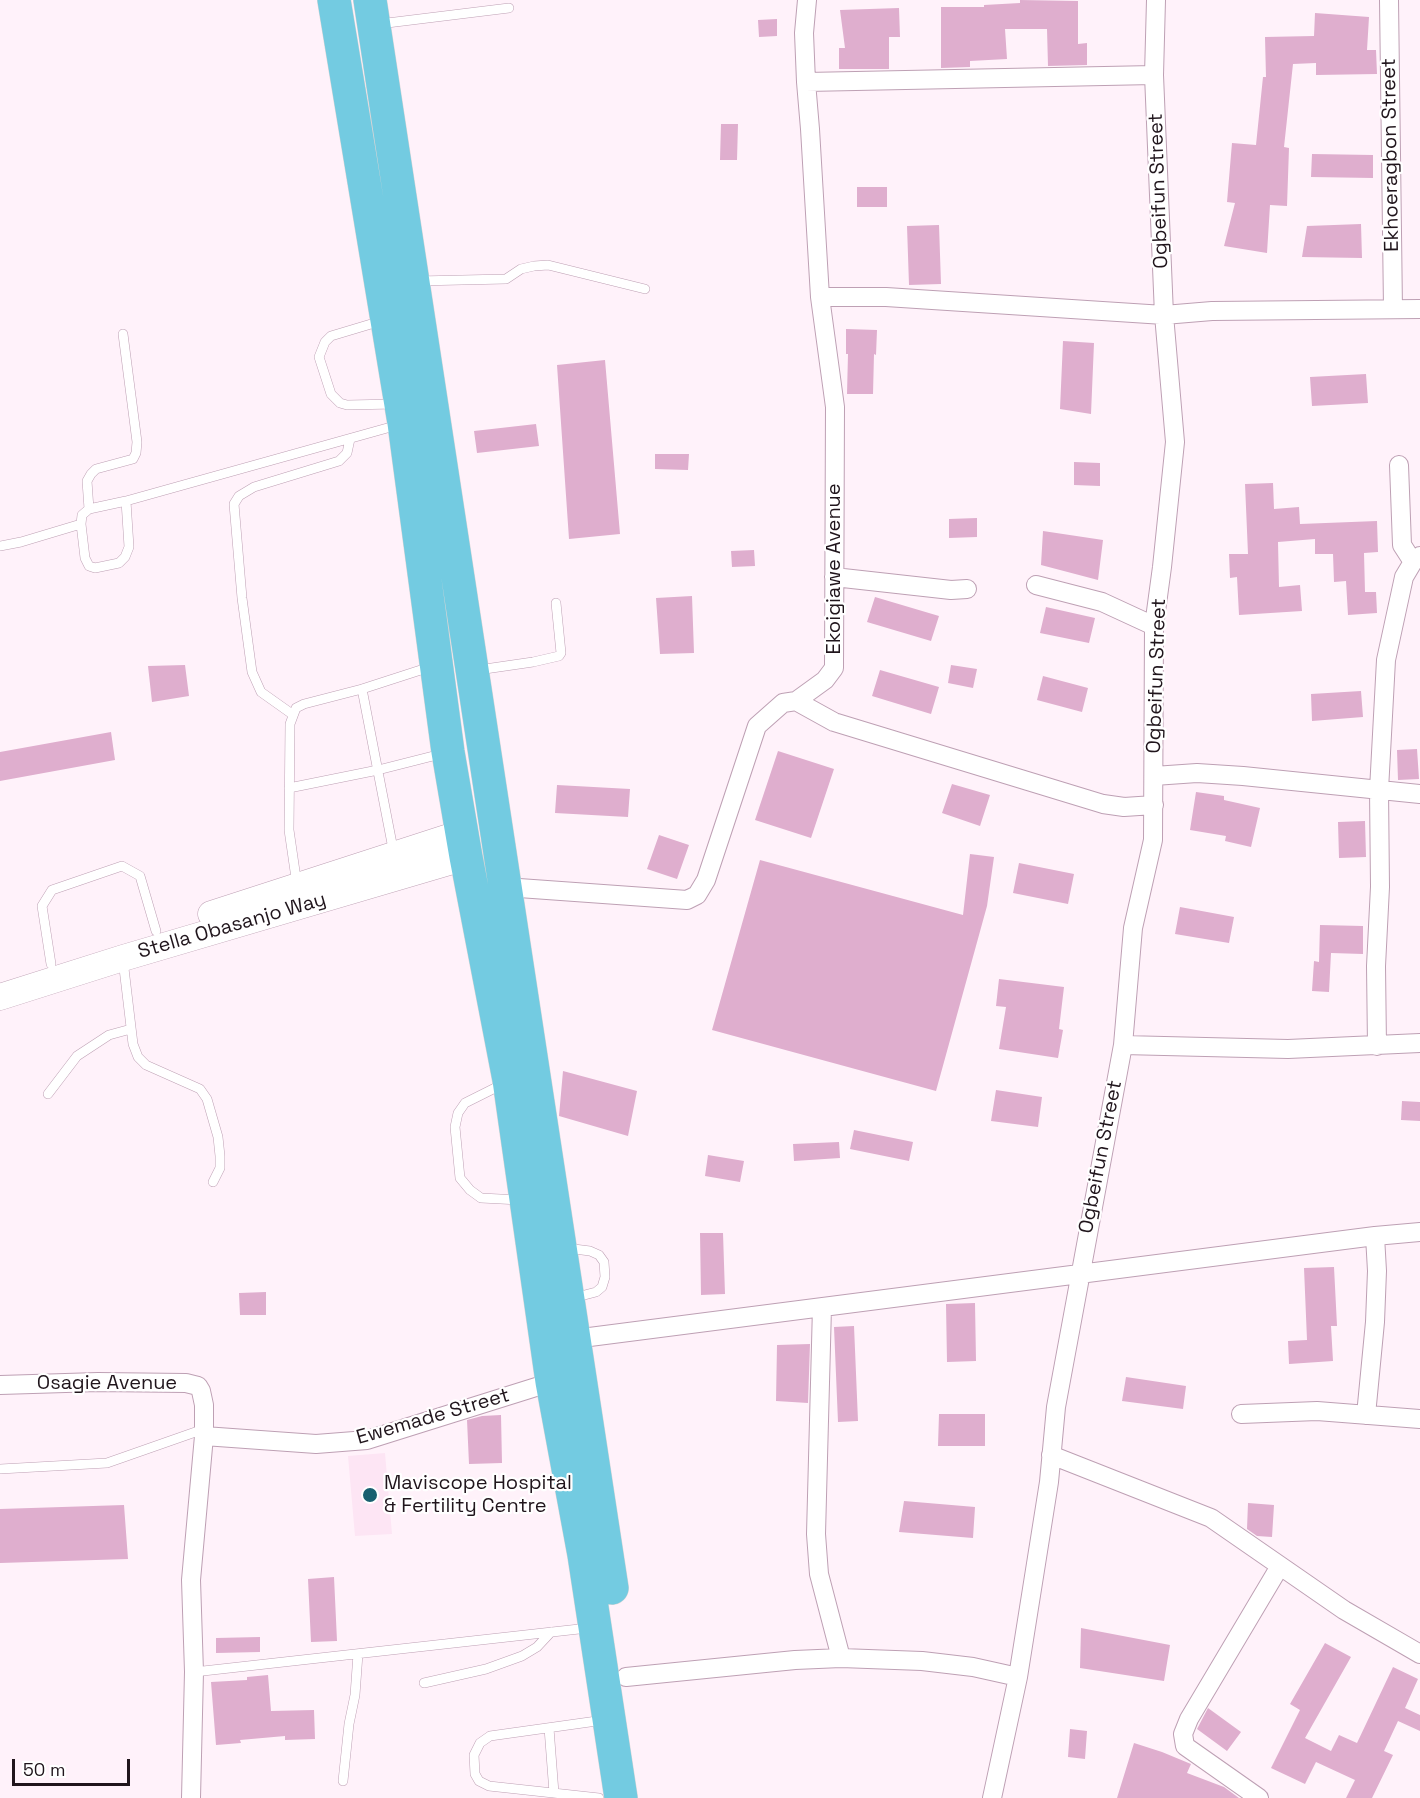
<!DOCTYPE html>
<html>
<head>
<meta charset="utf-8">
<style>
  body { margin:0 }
  #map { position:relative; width:1420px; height:1798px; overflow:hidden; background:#fff2fa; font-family:"Space Grotesk",sans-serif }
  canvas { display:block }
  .scale { position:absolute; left:12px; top:1759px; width:118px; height:27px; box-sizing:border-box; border:3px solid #20151c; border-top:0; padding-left:8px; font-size:18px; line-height:21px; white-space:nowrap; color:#20151c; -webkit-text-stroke:4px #fff; paint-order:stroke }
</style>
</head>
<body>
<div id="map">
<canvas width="1420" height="1798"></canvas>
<div class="scale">50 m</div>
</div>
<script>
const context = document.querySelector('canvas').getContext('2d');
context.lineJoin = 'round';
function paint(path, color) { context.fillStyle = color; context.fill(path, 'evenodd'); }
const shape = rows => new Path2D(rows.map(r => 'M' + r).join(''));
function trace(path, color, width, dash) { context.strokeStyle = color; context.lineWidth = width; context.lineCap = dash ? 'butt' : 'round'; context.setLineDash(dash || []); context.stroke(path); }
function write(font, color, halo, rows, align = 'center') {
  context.font = font + ' "Space Grotesk",sans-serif'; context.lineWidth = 4.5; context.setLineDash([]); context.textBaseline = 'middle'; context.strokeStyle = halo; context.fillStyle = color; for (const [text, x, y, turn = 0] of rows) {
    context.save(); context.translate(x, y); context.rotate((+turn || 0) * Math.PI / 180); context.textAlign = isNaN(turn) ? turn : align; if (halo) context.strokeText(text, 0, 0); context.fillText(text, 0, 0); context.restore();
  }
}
paint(shape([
  [385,1453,392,1534,355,1536,348,1456]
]), '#fde5f4');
paint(shape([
  [1020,0,1078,1,1078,44,1087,43,1087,65,1048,66,1047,29,1005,29,1007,59,970,61,970,67,941,68,941,7,984,7,984,5,1020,3],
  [899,8,900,37,889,37,889,69,839,69,839,48,845,48,840,10],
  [1315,13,1369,17,1367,50,1376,50,1377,74,1316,75,1316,63,1293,64,1284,147,1289,148,1287,206,1270,205,1267,253,1224,246,1235,203,1227,202,1232,143,1256,145,1263,77,1266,77,1265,37,1314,36],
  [777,19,777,36,759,37,758,20],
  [721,124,738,124,737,160,720,160],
  [1312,154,1373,155,1373,178,1311,177],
  [857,187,887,187,887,207,857,207],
  [1361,224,1362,258,1302,257,1307,226],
  [939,225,941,284,909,285,907,226],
  [846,329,877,330,876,355,874,354,873,394,847,394,848,354,846,354],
  [1063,341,1094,343,1091,414,1060,409],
  [605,360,620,534,569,539,557,365],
  [1366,374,1368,403,1312,406,1310,377],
  [536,424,539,446,477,453,474,431],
  [655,454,689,454,688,470,655,469],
  [1074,462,1100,463,1100,486,1074,485],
  [1273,483,1274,509,1299,507,1300,524,1377,521,1378,552,1364,553,1365,592,1376,592,1377,613,1348,615,1346,581,1334,582,1333,554,1315,554,1315,539,1278,542,1279,587,1300,585,1302,611,1239,615,1237,577,1230,578,1229,554,1248,554,1245,484],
  [977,518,977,537,949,538,949,519],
  [1043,531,1103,540,1098,580,1041,565],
  [754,550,755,566,732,567,731,551],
  [692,596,694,653,660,654,656,598],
  [875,597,939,616,931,641,867,622],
  [1046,607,1095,618,1089,643,1040,633],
  [185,665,189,696,152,702,148,666],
  [951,665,977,669,973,688,948,683],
  [880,670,939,687,931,714,872,696],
  [1043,676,1088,688,1082,712,1037,700],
  [1361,691,1363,717,1312,721,1311,694],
  [111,732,115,760,0,781,0,752],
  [1417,749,1419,779,1398,780,1397,750],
  [778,751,834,769,811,838,755,820],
  [952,784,990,795,980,826,942,813],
  [557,785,630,789,628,817,555,813],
  [1196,792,1224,796,1224,800,1260,808,1251,847,1225,841,1226,836,1190,830],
  [1365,821,1366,857,1339,858,1338,822],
  [659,835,689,845,677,879,647,869],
  [970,854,994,857,987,906,936,1091,712,1030,760,860,963,915],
  [1019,863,1074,874,1068,904,1013,893],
  [1180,907,1234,917,1229,943,1175,934],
  [1320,925,1363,926,1363,954,1331,953,1329,992,1312,991,1314,961,1319,962],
  [999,979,1064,987,1059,1029,1063,1030,1058,1058,999,1049,1006,1007,996,1006],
  [563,1071,637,1091,628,1136,559,1116],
  [996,1090,1042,1097,1038,1127,991,1121],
  [1402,1101,1420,1102,1420,1121,1401,1120],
  [854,1130,913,1142,909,1161,850,1149],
  [839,1142,840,1158,794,1161,793,1144],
  [708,1155,744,1161,740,1182,705,1176],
  [700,1233,723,1233,725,1294,701,1295],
  [1334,1267,1337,1326,1331,1326,1333,1361,1289,1364,1288,1341,1307,1340,1304,1268],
  [266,1292,266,1315,240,1315,239,1293],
  [975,1303,976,1361,947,1362,946,1304],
  [854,1326,858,1421,838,1422,834,1327],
  [810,1344,808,1403,776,1401,777,1345],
  [1126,1377,1186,1386,1183,1409,1122,1401],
  [939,1414,985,1414,985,1446,938,1446],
  [501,1415,502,1463,469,1464,467,1420,482,1416],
  [904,1501,975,1507,973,1538,899,1532],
  [1248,1503,1274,1505,1272,1537,1257,1536,1247,1529],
  [124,1505,128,1559,0,1563,0,1509],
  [334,1577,337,1641,311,1642,308,1579],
  [1081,1628,1170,1645,1164,1681,1080,1668],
  [260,1637,260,1652,216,1653,216,1638],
  [1325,1643,1351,1657,1305,1738,1331,1751,1339,1735,1357,1743,1393,1667,1418,1679,1405,1708,1420,1715,1420,1731,1398,1721,1384,1751,1393,1755,1372,1798,1346,1798,1355,1780,1316,1762,1305,1784,1271,1768,1300,1710,1290,1704],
  [268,1675,271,1711,314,1710,315,1739,285,1740,285,1736,240,1740,241,1743,216,1745,211,1682,247,1680,247,1677],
  [1208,1708,1241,1732,1227,1751,1197,1729],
  [1070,1729,1087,1731,1085,1759,1068,1757],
  [1134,1743,1162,1752,1191,1764,1187,1773,1224,1787,1239,1798,1117,1798]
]), '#dfaece');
const lane = shape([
  [379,24,509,8],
  [418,281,506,279,521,269,534,266,548,265,645,289],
  [381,321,331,336,325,342,319,357,331,394,340,403,347,405,395,404],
  [126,501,129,547,125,557,119,563,95,568,89,566,85,558,81,524,82,515,89,509,126,501,398,425],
  [89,509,87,481,91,474,96,469,133,459,136,453,137,442,123,334],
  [0,546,21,542,81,524],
  [478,670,533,662,559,656,561,653,556,603],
  [362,689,394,854],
  [292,714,261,692,252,672,242,598,234,504,239,496,254,487,339,461,347,453,350,439],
  [289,788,378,770,441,754],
  [297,885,289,830,290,724,296,708,304,704,362,689,430,667],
  [123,960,133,1044,138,1057,146,1065,200,1089,207,1099,218,1137,220,1156,220,1168,213,1182],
  [51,964,42,906,52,890,122,866,140,876,156,931],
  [505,1083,465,1103,458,1113,455,1127,460,1178,470,1190,481,1198,520,1200],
  [48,1094,77,1056,109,1035,131,1029],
  [566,1248,590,1251,599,1255,604,1262,605,1277,602,1287,596,1292,573,1298],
  [0,1469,107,1463,204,1429],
  [194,1672,588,1628],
  [424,1683,486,1669,522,1656,537,1647,551,1632],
  [549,1728,554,1793],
  [343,1781,349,1724,355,1695,358,1654],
  [599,1798,489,1786,479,1781,475,1774,474,1755,480,1743,490,1736,604,1720]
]);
const street = shape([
  [1389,0,1393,309],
  [806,82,1154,75],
  [820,297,886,297,1164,315,1212,311,1420,309],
  [1399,465,1402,545,1413,562],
  [834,577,951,590,967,589],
  [1036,585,1102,602,1154,626],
  [796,701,834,722,1103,804,1124,807,1154,805],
  [1154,776,1197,773,1243,776,1420,794],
  [505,887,687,900,697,895,706,880,757,726,783,703,796,701,825,680,834,668,835,407,820,297,810,129,806,82,804,33,807,0],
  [1123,1045,1288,1049,1420,1043],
  [1377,1046,1376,966,1380,887,1379,790,1386,660,1404,577,1413,562,1420,556],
  [822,1307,816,1534,819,1574,841,1658],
  [574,1339,1375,1236,1420,1232],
  [0,1385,98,1382,186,1383,198,1386,201,1391,204,1405,204,1436,191,1580,194,1672,191,1798],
  [1241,1414,1317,1411,1420,1419],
  [1366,1415,1375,1322,1377,1271,1375,1236],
  [204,1436,316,1444,367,1440,552,1382],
  [1051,1455,1211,1518,1344,1610,1420,1654],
  [626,1677,795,1660,841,1658,922,1661,973,1667,1018,1677],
  [992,1798,1018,1677,1049,1482,1056,1407,1123,1045,1133,928,1153,840,1154,626,1162,567,1175,442,1164,315,1154,75,1156,0],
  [1259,1798,1185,1746,1183,1734,1189,1719,1280,1566]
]);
const secondary = shape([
  [211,914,461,833],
  [0,997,123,958,466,857]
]);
const highway = shape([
  [334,0,404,423,448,752,466,857,509,1080,552,1382,584,1555,621,1798],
  [370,0,612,1588]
]);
trace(lane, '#bea0b4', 10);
trace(street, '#bea0b4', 20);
trace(secondary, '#bea0b4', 27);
trace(highway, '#d7d5d6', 34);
trace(lane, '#fff', 9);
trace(street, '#fff', 18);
trace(secondary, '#fff', 26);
trace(highway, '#73cbe1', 33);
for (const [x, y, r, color] of [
  [370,1495,8,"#186070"]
]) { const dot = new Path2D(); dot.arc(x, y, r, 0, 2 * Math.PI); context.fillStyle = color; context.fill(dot); trace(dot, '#fff', 2); }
write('20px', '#20151c', '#fff', [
  ["Ekhoeragbon Street",1391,155,-91],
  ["Ogbeifun Street",1159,191,-92],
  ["Ekoigiawe Avenue",835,569,-90],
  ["Ogbeifun Street",1157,676,-88],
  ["Stella Obasanjo Way",232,926,-16],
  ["Ogbeifun Street",1101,1157,-79],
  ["Osagie Avenue",107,1384],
  ["Ewemade Street",433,1417,-16]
]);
write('20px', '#20151c', '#fff', [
  ["Maviscope Hospital",384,1484],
  ["& Fertility Centre",384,1507]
], 'left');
</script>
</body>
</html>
